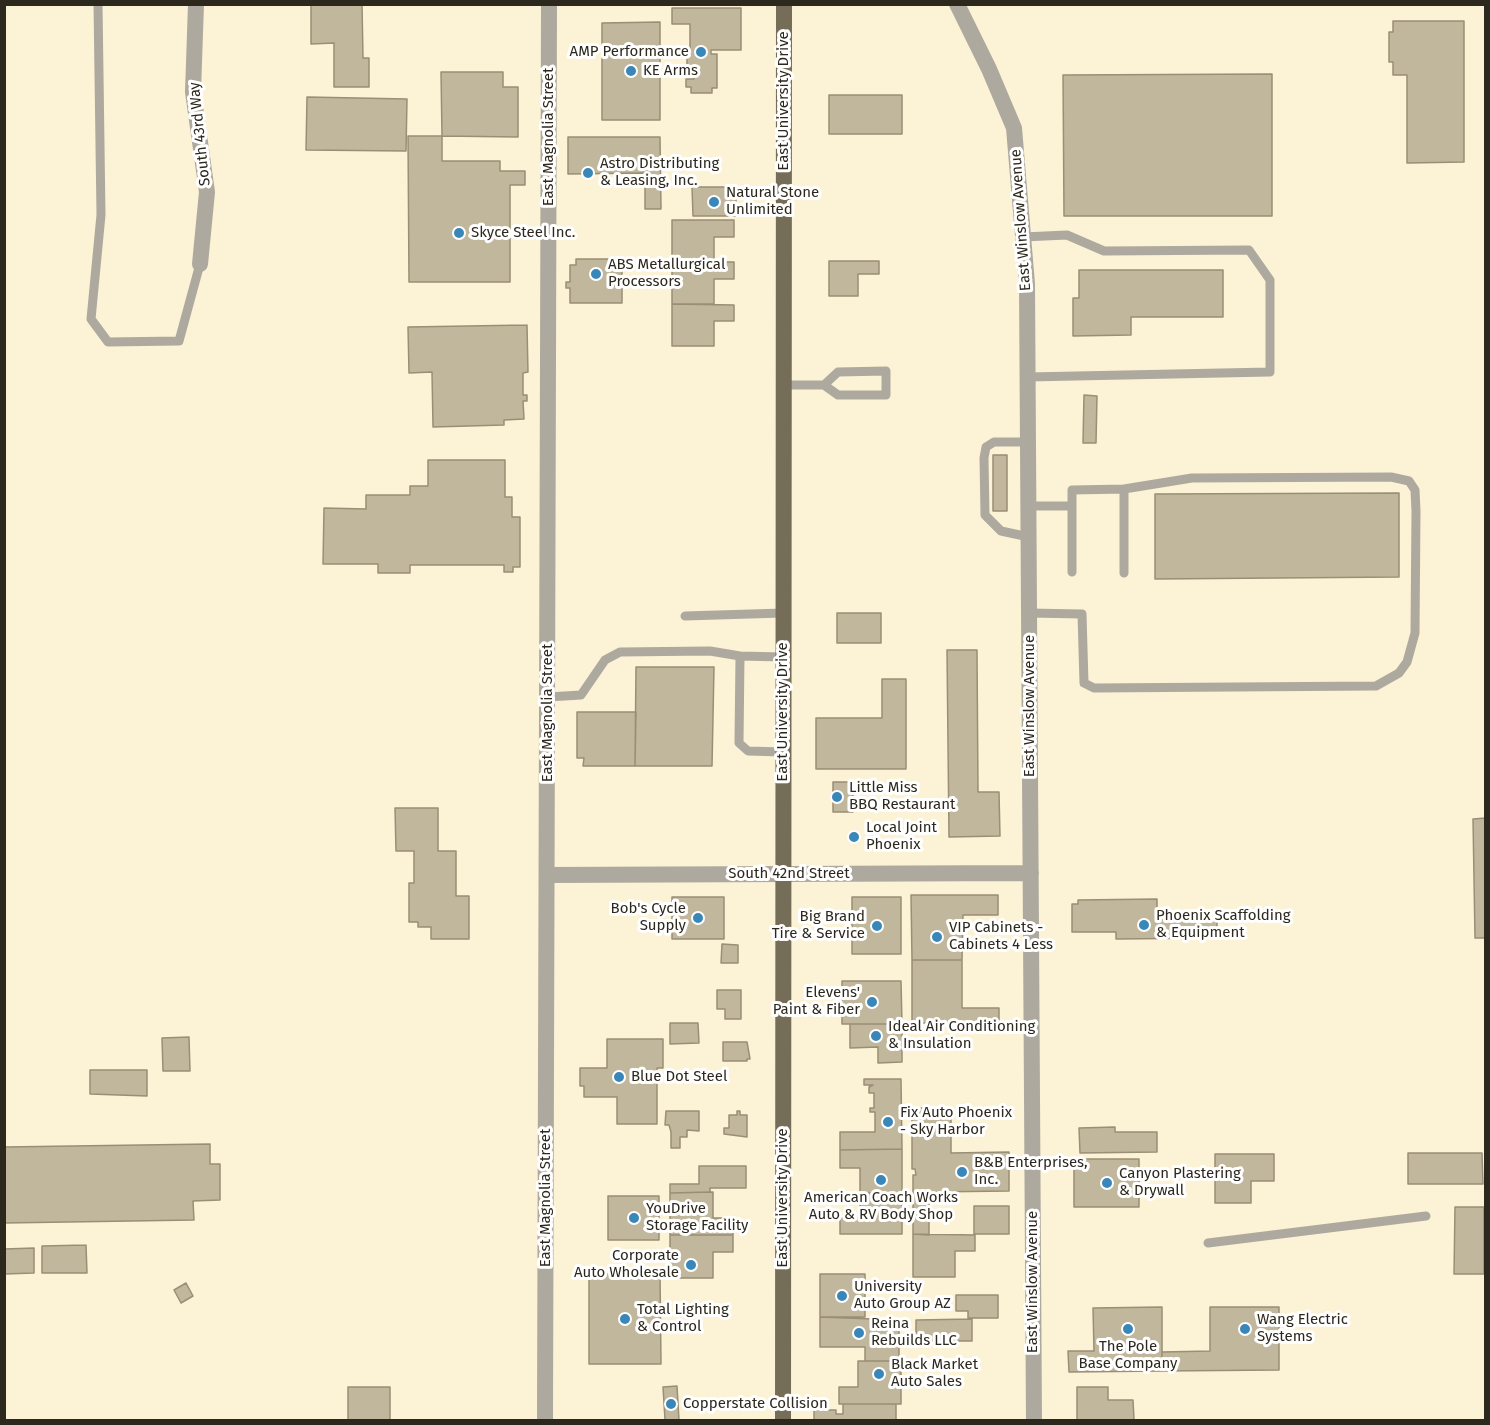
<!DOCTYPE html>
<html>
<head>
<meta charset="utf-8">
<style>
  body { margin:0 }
  #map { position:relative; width:1490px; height:1425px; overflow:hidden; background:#fcf2d6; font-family:"Fira Sans",sans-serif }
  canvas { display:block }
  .frame { position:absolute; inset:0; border:6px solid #2c281d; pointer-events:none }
</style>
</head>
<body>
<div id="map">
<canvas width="1490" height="1425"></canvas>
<div class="frame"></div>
</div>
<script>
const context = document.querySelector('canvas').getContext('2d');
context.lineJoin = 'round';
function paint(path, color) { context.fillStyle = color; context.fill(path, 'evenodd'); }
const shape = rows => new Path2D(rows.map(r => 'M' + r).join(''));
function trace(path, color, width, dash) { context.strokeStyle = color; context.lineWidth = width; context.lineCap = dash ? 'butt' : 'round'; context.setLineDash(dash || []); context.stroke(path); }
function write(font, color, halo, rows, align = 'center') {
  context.font = font + ' "Fira Sans",sans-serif'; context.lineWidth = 6; context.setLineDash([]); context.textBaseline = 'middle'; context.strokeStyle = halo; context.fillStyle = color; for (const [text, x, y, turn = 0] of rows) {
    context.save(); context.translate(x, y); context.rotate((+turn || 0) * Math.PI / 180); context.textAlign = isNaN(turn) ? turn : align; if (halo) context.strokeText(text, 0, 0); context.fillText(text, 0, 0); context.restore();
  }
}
const building = shape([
  [311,4,362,4,363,58,369,58,369,87,334,87,334,43,311,44,311,4],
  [672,8,741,8,741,50,711,50,711,54,717,54,717,88,712,88,712,93,691,93,691,87,686,87,686,79,694,79,694,73,687,73,687,55,690,55,690,24,672,24,672,8],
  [1393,21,1464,21,1464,162,1407,163,1407,75,1393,75,1393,62,1389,62,1389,32,1393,32,1393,21],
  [660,22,660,120,602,120,602,23,660,22],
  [441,72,503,72,503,87,518,87,518,137,442,136,441,72],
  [1272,74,1272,216,1064,216,1063,75,1272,74],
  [829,95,902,95,902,134,829,134,829,95],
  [307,97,407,99,406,151,306,150,307,97],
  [408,136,442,136,442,161,500,161,500,171,525,171,525,185,510,185,510,282,409,282,408,136],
  [568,137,660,137,661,209,645,209,645,173,568,174,568,137],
  [692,187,736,187,736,216,693,216,692,187],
  [672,220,734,220,734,237,714,237,714,262,672,262,672,220],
  [576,259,610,259,610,265,622,265,622,303,570,303,570,288,566,288,566,282,570,282,570,265,576,265,576,259],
  [829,261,879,261,879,274,858,274,858,296,829,296,829,261],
  [672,262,734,262,734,279,714,279,714,304,672,304,672,262],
  [1079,270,1223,270,1223,317,1131,317,1131,335,1073,336,1073,298,1079,298,1079,270],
  [672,304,734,305,734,321,714,321,714,346,672,346,672,304],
  [527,325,528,372,523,373,523,395,527,395,527,401,523,401,524,419,504,420,504,425,433,427,432,372,409,373,408,327,527,325],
  [1084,395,1097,396,1096,443,1083,443,1084,395],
  [993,455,1007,455,1007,511,993,511,993,455],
  [428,460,505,460,505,497,512,497,512,517,520,517,520,567,513,567,513,572,504,572,504,565,410,565,410,573,378,573,378,564,323,564,324,508,366,509,366,495,410,495,410,486,428,486,428,460],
  [1399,493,1399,577,1155,579,1155,494,1399,493],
  [837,613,881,613,881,643,837,643,837,613],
  [947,650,977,650,978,792,999,792,1000,836,949,837,947,650],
  [636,667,714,667,712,766,635,766,636,667],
  [882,679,906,679,906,769,816,769,816,718,882,718,882,679],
  [577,712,636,712,635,766,583,766,584,758,577,758,577,712],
  [833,782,853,782,853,812,833,812,833,782],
  [395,808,438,808,438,851,456,851,456,896,469,896,469,939,431,939,431,927,418,927,418,922,409,922,409,883,414,883,414,851,396,851,395,808],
  [1486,818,1486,938,1475,938,1473,819,1486,818],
  [911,895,998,895,998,915,963,915,962,960,912,960,911,895],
  [672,897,724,897,724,939,672,939,672,897],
  [852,897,901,897,901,954,852,954,852,897],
  [1157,899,1157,918,1217,918,1217,938,1116,939,1116,932,1072,932,1072,904,1078,904,1078,900,1157,899],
  [722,944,738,945,738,963,721,963,722,944],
  [912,960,962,960,962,1008,999,1008,999,1023,912,1023,912,960],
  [842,981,901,981,902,1024,842,1024,842,981],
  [717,990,741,990,741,1019,725,1019,725,1009,717,1009,717,990],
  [670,1023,698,1023,699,1043,670,1044,670,1023],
  [850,1024,902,1024,902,1062,878,1063,878,1047,850,1048,850,1024],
  [189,1037,190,1071,163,1071,162,1038,189,1037],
  [607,1039,663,1039,663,1068,657,1068,657,1124,617,1124,617,1097,584,1097,584,1086,580,1086,580,1068,607,1068,607,1039],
  [723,1042,747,1042,750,1059,747,1059,747,1061,723,1061,723,1042],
  [90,1070,147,1070,147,1096,90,1094,90,1070],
  [864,1079,901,1079,902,1149,840,1150,840,1132,875,1132,875,1112,870,1112,870,1108,874,1108,874,1093,869,1093,869,1087,873,1085,864,1085,864,1079],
  [912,1108,951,1108,951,1153,1009,1152,1009,1191,929,1192,929,1235,913,1234,913,1175,916,1175,915,1169,912,1169,912,1108],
  [666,1111,699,1111,699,1131,687,1130,687,1137,680,1137,680,1148,671,1148,671,1132,669,1125,665,1125,666,1111],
  [737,1111,740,1111,740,1115,747,1115,747,1137,724,1134,724,1128,729,1128,729,1115,737,1115,737,1111],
  [1115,1127,1115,1132,1157,1132,1157,1152,1080,1153,1079,1128,1115,1127],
  [210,1144,210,1164,220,1164,220,1200,193,1201,194,1220,4,1223,4,1147,210,1144],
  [902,1149,902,1193,860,1193,860,1168,840,1168,840,1150,902,1149],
  [1408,1153,1482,1153,1483,1184,1408,1184,1408,1153],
  [1215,1154,1274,1154,1274,1181,1251,1181,1251,1203,1215,1203,1215,1154],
  [1074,1159,1139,1159,1139,1207,1074,1207,1074,1159],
  [699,1166,746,1166,746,1188,710,1188,710,1192,670,1193,670,1184,699,1184,699,1166],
  [713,1192,713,1218,733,1218,733,1235,670,1235,670,1193,713,1192],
  [860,1193,902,1193,902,1234,840,1234,840,1218,860,1218,860,1193],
  [608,1196,659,1196,659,1240,608,1240,608,1196],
  [974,1206,1009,1206,1009,1234,974,1234,974,1206],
  [1455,1207,1484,1207,1484,1274,1454,1274,1455,1207],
  [913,1234,975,1235,975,1251,955,1251,955,1277,913,1277,913,1234],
  [670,1235,733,1235,733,1252,713,1252,713,1278,670,1278,670,1235],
  [86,1245,87,1273,42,1273,42,1246,86,1245],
  [34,1248,34,1273,4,1274,4,1249,34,1248],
  [589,1274,660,1274,661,1364,589,1364,589,1274],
  [820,1274,865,1274,865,1317,820,1317,820,1274],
  [186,1283,193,1296,181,1303,174,1290,186,1283],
  [956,1295,998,1295,998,1318,968,1318,968,1311,956,1311,956,1295],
  [1162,1307,1162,1371,1069,1372,1068,1351,1094,1351,1093,1308,1162,1307],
  [1210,1307,1279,1307,1279,1370,1162,1371,1162,1352,1210,1351,1210,1307],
  [820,1317,899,1320,899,1361,865,1361,865,1347,820,1347,820,1317],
  [972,1319,972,1341,916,1341,916,1320,972,1319],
  [858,1361,901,1361,901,1404,839,1404,839,1387,858,1387,858,1361],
  [677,1386,679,1420,665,1420,663,1387,677,1386],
  [348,1387,390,1387,390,1420,348,1420,348,1387],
  [1077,1387,1108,1387,1108,1400,1133,1400,1134,1420,1077,1420,1077,1387],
  [843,1404,896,1404,896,1420,814,1420,814,1410,836,1410,836,1414,843,1414,843,1404]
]);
paint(building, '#c1b79c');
trace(building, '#998f76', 1.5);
trace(shape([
  [98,4,101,215,91,319,108,342,179,341,200,264],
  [1023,237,1067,235,1104,251,1249,250,1270,280,1270,372,1028,377],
  [784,385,824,385,838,395,886,395,886,371,838,372,824,385],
  [1028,442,994,442,986,447,984,458,985,515,1001,531,1029,537],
  [1028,506,1072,506,1072,572],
  [1072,506,1072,490,1124,489,1124,573],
  [1029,613,1082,614,1084,683,1094,688,1376,686,1399,673,1407,662,1415,633,1416,511,1415,490,1409,481,1391,477,1192,478,1124,489],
  [685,616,783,613],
  [783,657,740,656,739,743,748,751,783,752],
  [548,697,581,695,605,660,620,652,710,651,740,656],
  [1208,1243,1426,1216]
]), '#aea99e', 9);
trace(shape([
  [196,4,193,92,207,192,200,264],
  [957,4,989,69,1014,128,1027,284,1034,1420],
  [547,875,1031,873],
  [545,1420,549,4]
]), '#aea99e', 16);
trace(shape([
  [783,1420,784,4]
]), '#756d58', 16);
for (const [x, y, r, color] of [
  [701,52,6,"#3987b9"],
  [631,71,6,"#3987b9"],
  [588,173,6,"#3987b9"],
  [714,202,6,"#3987b9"],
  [459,233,6,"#3987b9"],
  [596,274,6,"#3987b9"],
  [837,797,6,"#3987b9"],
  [854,837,6,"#3987b9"],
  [698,918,6,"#3987b9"],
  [1144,925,6,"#3987b9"],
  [877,926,6,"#3987b9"],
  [937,937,6,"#3987b9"],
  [872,1002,6,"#3987b9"],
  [876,1036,6,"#3987b9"],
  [619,1077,6,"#3987b9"],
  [888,1122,6,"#3987b9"],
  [962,1172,6,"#3987b9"],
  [881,1180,6,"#3987b9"],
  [1107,1183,6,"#3987b9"],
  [634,1218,6,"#3987b9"],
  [691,1265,6,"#3987b9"],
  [842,1296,6,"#3987b9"],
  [625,1319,6,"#3987b9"],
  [1128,1329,6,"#3987b9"],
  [1245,1329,6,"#3987b9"],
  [859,1333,6,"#3987b9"],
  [879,1374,6,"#3987b9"],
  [671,1404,6,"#3987b9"]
]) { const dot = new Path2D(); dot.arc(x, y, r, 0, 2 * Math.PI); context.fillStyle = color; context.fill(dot); trace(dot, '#fff', 2); }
write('15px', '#2c281d', '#fff', [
  ["AMP Performance",689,52,"right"],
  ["KE Arms",643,71],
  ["Astro Distributing",600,164],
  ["& Leasing, Inc.",600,181],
  ["Natural Stone",726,193],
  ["Unlimited",726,210],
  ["Skyce Steel Inc.",471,233],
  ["ABS Metallurgical",608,265],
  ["Processors",608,282],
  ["Little Miss",849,788],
  ["BBQ Restaurant",849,805],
  ["Local Joint",866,828],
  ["Phoenix",866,845],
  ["Bob's Cycle",686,909,"right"],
  ["Supply",686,926,"right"],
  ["Phoenix Scaffolding",1156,916],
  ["& Equipment",1156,933],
  ["Big Brand",865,917,"right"],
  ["Tire & Service",865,934,"right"],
  ["VIP Cabinets -",949,928],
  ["Cabinets 4 Less",949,945],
  ["Elevens'",860,993,"right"],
  ["Paint & Fiber",860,1010,"right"],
  ["Ideal Air Conditioning",888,1027],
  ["& Insulation",888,1044],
  ["Blue Dot Steel",631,1077],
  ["Fix Auto Phoenix",900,1113],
  ["- Sky Harbor",900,1130],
  ["B&B Enterprises,",974,1163],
  ["Inc.",974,1180],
  ["Canyon Plastering",1119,1174],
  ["& Drywall",1119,1191],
  ["American Coach Works",881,1198,"center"],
  ["Auto & RV Body Shop",881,1215,"center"],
  ["YouDrive",646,1209],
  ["Storage Facility",646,1226],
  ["Corporate",679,1256,"right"],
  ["Auto Wholesale",679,1273,"right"],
  ["University",854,1287],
  ["Auto Group AZ",854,1304],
  ["Total Lighting",637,1310],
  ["& Control",637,1327],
  ["Wang Electric",1257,1320],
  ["Systems",1257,1337],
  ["Reina",871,1324],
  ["Rebuilds LLC",871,1341],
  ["The Pole",1128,1347,"center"],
  ["Base Company",1128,1364,"center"],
  ["Black Market",891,1365],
  ["Auto Sales",891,1382],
  ["Copperstate Collision",683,1404]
], 'left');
write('15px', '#2c281d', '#fff', [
  ["East University Drive",784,101,-90],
  ["South 43rd Way",200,134,-96],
  ["East Magnolia Street",549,137,-90],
  ["East Winslow Avenue",1021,220,-94],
  ["East Winslow Avenue",1030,706,-90],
  ["East University Drive",783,712,-90],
  ["East Magnolia Street",548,713,-90],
  ["South 42nd Street",789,874],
  ["East Magnolia Street",546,1198,-90],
  ["East University Drive",783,1198,-90],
  ["East Winslow Avenue",1033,1282,-90]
]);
</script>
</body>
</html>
